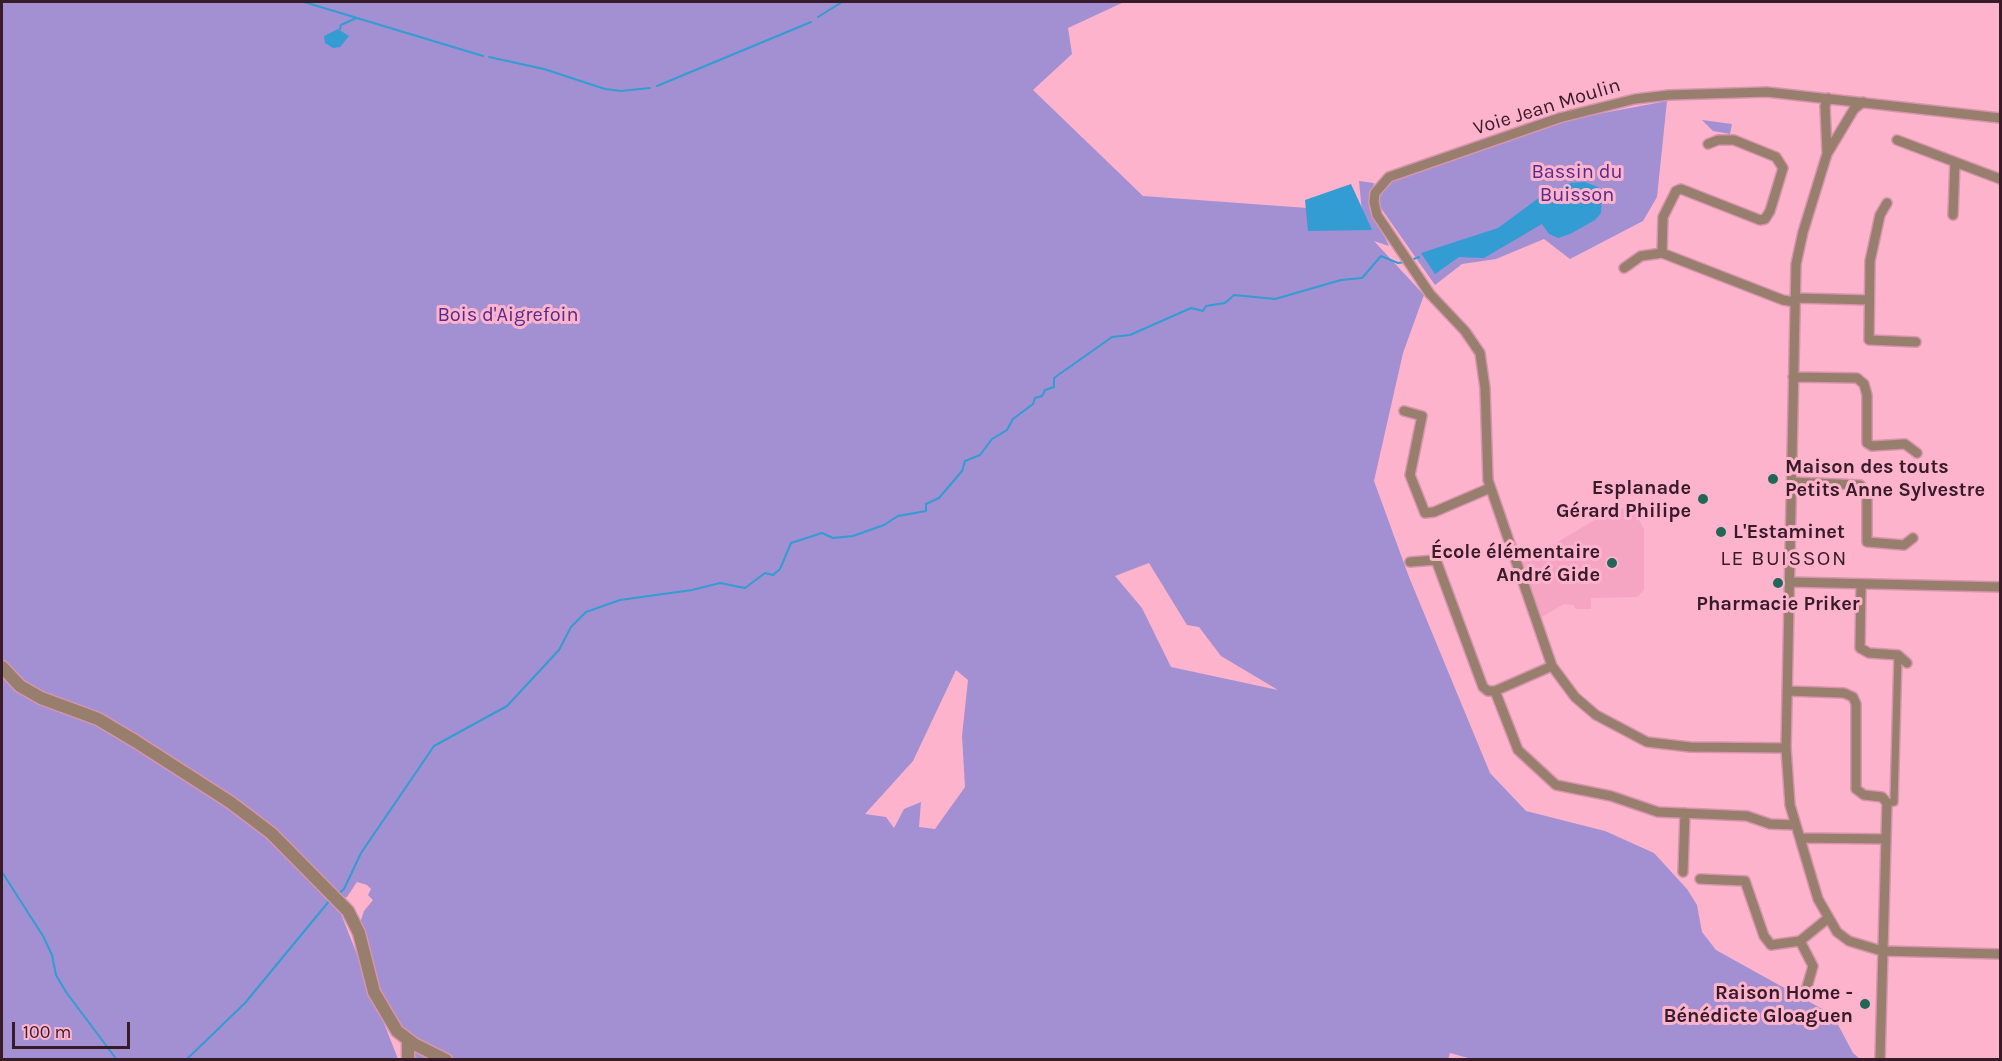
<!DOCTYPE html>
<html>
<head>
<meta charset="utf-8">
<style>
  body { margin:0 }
  #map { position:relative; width:2002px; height:1061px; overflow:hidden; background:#feb3cd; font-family:Karla,sans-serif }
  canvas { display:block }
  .frame { position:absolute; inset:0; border:3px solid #371b26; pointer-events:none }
  .scale { position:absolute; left:12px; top:1022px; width:118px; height:27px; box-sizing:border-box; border:3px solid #371b26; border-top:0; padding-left:8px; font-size:18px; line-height:21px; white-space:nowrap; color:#371b26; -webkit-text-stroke:4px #feb3cd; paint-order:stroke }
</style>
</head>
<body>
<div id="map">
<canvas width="2002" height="1061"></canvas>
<div class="frame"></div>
<div class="scale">100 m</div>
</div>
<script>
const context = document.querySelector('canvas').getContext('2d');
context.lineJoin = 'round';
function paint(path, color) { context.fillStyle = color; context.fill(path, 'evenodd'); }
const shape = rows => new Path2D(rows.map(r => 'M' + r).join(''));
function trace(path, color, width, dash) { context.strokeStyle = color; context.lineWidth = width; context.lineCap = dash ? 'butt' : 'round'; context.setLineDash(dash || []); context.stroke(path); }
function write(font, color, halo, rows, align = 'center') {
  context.font = font + ' Karla,sans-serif'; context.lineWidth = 6; context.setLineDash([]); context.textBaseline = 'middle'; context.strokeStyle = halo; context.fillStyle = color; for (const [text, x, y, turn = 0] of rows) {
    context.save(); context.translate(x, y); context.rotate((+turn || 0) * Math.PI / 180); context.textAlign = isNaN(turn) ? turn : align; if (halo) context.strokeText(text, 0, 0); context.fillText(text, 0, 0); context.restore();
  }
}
paint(shape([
  [1615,508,1633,509,1644,529,1644,590,1637,597,1591,598,1591,609,1576,609,1573,605,1564,604,1540,618,1522,563]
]), '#f5a4c1');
paint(shape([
  [2,2,1124,2,1068,28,1072,54,1033,90,1143,196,1362,212,1359,181,1374,183,1370,205,1389,246,1374,241,1424,295,1403,353,1374,481,1409,577,1490,773,1526,811,1605,831,1654,853,1687,889,1697,905,1702,932,1716,950,1824,1010,1835,1019,1853,1053,1860,1059,1475,1060,1450,1053,1448,1060,410,1059,379,995,359,926,364,911,373,900,368,895,371,889,367,885,357,882,347,897,336,901,398,1059,2,1060],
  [1149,563,1187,625,1199,627,1221,656,1278,690,1171,667,1142,608,1115,576],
  [956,670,968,680,962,736,965,787,935,829,919,827,921,802,904,809,894,828,886,817,865,814,913,761],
  [1667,101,1657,197,1643,221,1570,259,1544,239,1496,259,1462,264,1435,285,1378,204,1381,190,1396,177,1566,120],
  [1702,120,1732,124,1730,134,1713,131]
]), '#a290d2');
paint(shape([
  [338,29,349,36,340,47,333,48,325,43,324,36],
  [1585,182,1598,187,1602,192,1601,213,1595,220,1570,234,1558,238,1549,234,1542,224,1484,258,1459,257,1435,274,1421,253,1498,228,1540,197,1543,200,1570,183],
  [1351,184,1372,230,1308,231,1305,200]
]), '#329cd3');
trace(shape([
  [304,2,483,56],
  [818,17,842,2],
  [340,29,341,25,356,18],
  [489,57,544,69,605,89,621,91,650,88],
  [657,86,811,22],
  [1411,260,1419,257],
  [2,872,43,936,52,955,56,975,66,992,117,1060],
  [337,895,344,889,361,853,434,746,507,706,559,650,571,627,586,612,620,600,692,590,720,583,745,588,765,573,773,575,780,569,791,543,822,533,833,538,853,536,884,525,898,516,926,511,926,504,939,498,962,471,965,461,980,455,992,439,1007,430,1013,419,1033,404,1035,398,1042,396,1045,390,1054,387,1054,378,1112,337,1130,335,1191,308,1203,311,1206,306,1225,303,1234,295,1275,299,1341,280,1362,278,1381,256,1398,263,1406,262],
  [186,1060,245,1003,330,900]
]), '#329cd3', 2);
const pedestrian = shape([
  [1887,803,1894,802,1898,655]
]);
const minor = shape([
  [1863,102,1854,109,1827,154,1803,232,1796,264,1786,748,1790,805,1818,899,1837,932,1849,941,1882,951,2000,954],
  [1897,140,2000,179],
  [1827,152,1825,106,1828,98],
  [1887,203,1880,215,1870,261,1869,340,1916,342],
  [1953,215,1955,162],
  [1662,253,1663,217,1676,191,1681,189,1760,220,1765,219,1770,211,1783,168,1776,157,1734,140,1718,140,1708,144],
  [1624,268,1641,256,1662,253,1783,300,1795,302],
  [1795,298,1869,300],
  [1793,377,1857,378,1864,384,1867,395,1867,443,1872,446,1905,444,1917,453],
  [1404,411,1422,416,1410,475,1425,513,1434,512,1490,488],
  [1792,482,1860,485,1867,492,1867,542,1904,545,1913,538],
  [1410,562,1436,560,1483,687,1488,691,1495,691],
  [1789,582,2000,587],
  [1861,584,1860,648,1869,653,1898,655,1907,663],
  [1495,691,1518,750,1556,785,1611,796,1658,812,1747,816,1770,824,1796,825],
  [1495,691,1552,666],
  [1787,691,1844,693,1853,697,1856,704,1856,789,1864,795,1882,797,1887,803,1880,1060],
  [1786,748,1690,747,1647,742,1596,715,1575,697,1552,666,1488,480,1485,388,1480,353,1465,331,1430,294,1377,215,1374,202,1375,193,1389,177,1559,118,1635,99,1669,95,1767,92,2000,118],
  [1800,838,1886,839],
  [1683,872,1685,813],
  [1700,879,1745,881,1764,936,1771,945,1800,941,1827,919],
  [1800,941,1813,966,1807,987]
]);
const tertiary = shape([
  [2,667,20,686,41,698,98,719,135,741,230,802,271,833,348,911,359,933,374,992,397,1031,414,1044,446,1060],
  [408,1060,408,1040]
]);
trace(pedestrian, '#d695ac', 10);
trace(minor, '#d695ac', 12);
trace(tertiary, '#d695ac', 15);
trace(pedestrian, '#987e6c', 7);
trace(minor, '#987e6c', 9);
trace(tertiary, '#987e6c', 12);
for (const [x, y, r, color] of [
  [1773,479,6,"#226658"],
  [1703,499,6,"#226658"],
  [1721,532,6,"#226658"],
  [1612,563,6,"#226658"],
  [1778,583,6,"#226658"],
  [1865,1004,6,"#226658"]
]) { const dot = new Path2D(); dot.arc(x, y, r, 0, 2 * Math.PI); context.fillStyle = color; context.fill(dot); trace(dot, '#feb3cd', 2); }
write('20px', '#371b26', '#feb3cd', [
  ["Voie Jean Moulin",1547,107,-17]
]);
write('20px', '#522b8e', '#feb3cd', [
  ["Bassin du",1577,172],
  ["Buisson",1577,195],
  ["Bois d'Aigrefoin",508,315]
]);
write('bold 20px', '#371b26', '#feb3cd', [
  ["Maison des touts",1785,467,"left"],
  ["Petits Anne Sylvestre",1785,490,"left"],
  ["Esplanade",1691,488],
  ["Gérard Philipe",1691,511],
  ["L'Estaminet",1733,532,"left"],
  ["École élémentaire",1600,552],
  ["André Gide",1600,575],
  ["Pharmacie Priker",1778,604,"center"],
  ["Raison Home -",1853,993],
  ["Bénédicte Gloaguen",1853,1016]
], 'right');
context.letterSpacing = '1.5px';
write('21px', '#371b26', '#feb3cd', [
  ["LE BUISSON",1784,559]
]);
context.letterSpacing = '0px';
</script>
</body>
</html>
